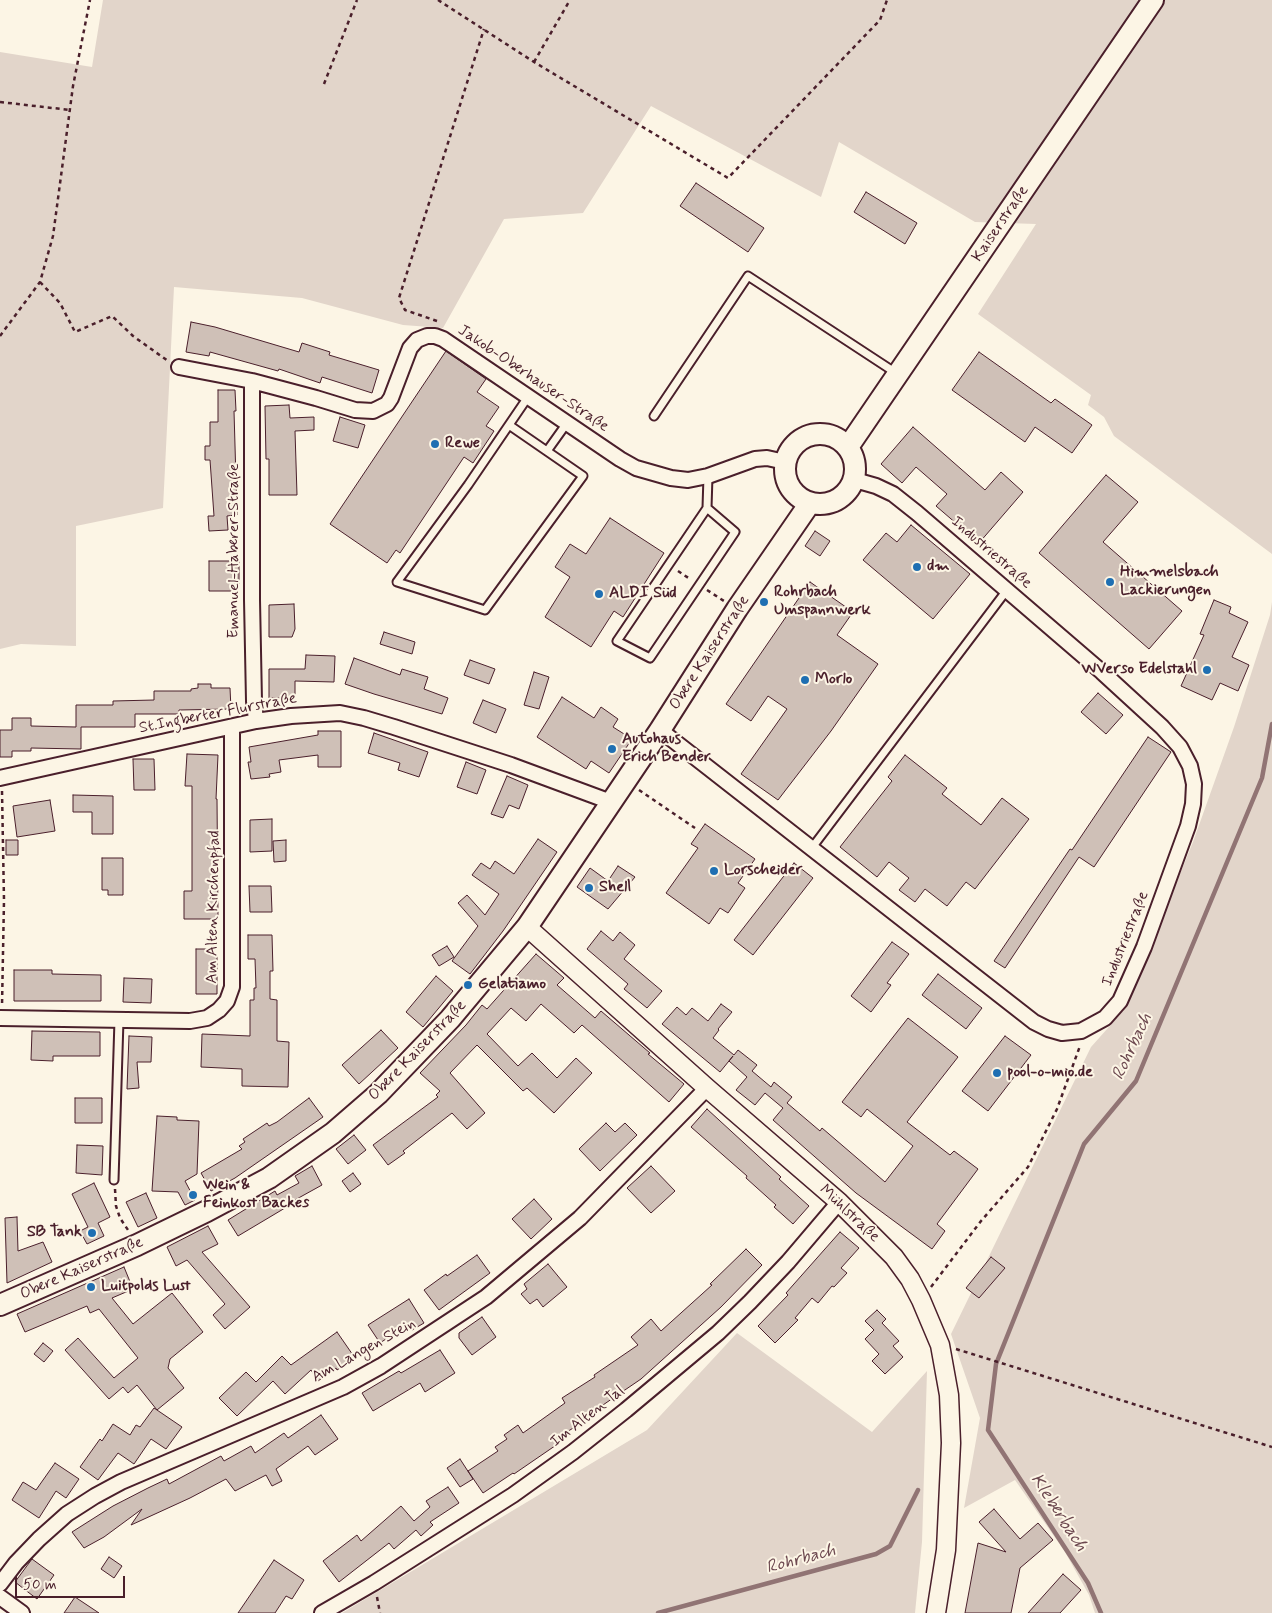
<!DOCTYPE html>
<html>
<head>
<meta charset="utf-8">
<style>
  body { margin:0 }
  #map { position:relative; width:1272px; height:1613px; overflow:hidden; background:#fcf5e5; font-family:Mynerve,sans-serif }
  canvas { display:block }
  .scale { position:absolute; left:15px; top:1576px; width:110px; height:22px; box-sizing:border-box; border:2px solid #4a1f2b; border-top:0; padding-left:6px; font-size:15px; line-height:18px; white-space:nowrap; color:#4a1f2b; -webkit-text-stroke:4px #fcf5e5; paint-order:stroke }
</style>
</head>
<body>
<div id="map">
<canvas width="1272" height="1613"></canvas>
<div class="scale">50 m</div>
</div>
<script>
const context = document.querySelector('canvas').getContext('2d');
context.lineJoin = 'round';
function paint(path, color) { context.fillStyle = color; context.fill(path, 'evenodd'); }
const shape = rows => new Path2D(rows.map(r => 'M' + r).join(''));
function trace(path, color, width, dash) { context.strokeStyle = color; context.lineWidth = width; context.lineCap = dash ? 'butt' : 'round'; context.setLineDash(dash || []); context.stroke(path); }
function write(font, color, halo, rows, align = 'center') {
  context.font = font + ' Mynerve,sans-serif'; context.lineWidth = 4; context.setLineDash([]); context.textBaseline = 'middle'; context.strokeStyle = halo; context.fillStyle = color; for (const [text, x, y, turn = 0] of rows) {
    context.save(); context.translate(x, y); context.rotate((+turn || 0) * Math.PI / 180); context.textAlign = isNaN(turn) ? turn : align; if (halo) context.strokeText(text, 0, 0); context.fillText(text, 0, 0); context.restore();
  }
}
paint(shape([
  [103,0,1272,0,1272,554,1114,436,1104,417,1088,405,1091,395,978,314,1036,224,975,222,839,142,821,197,651,106,583,213,504,219,443,328,403,325,302,298,174,287,163,508,76,526,76,646,21,644,0,649,0,52,92,67],
  [1272,602,1272,1613,1095,1613,1089,1595,1065,1552,1015,1480,964,1508,980,1418,951,1334,1091,1047,1124,1010,1193,842,1234,727,1270,615],
  [737,1333,872,1432,927,1371,922,1542,915,1613,342,1613,647,1430]
]), '#e2d5ca');
trace(shape([
  [658,1613,876,1554,890,1546,918,1490],
  [1101,1613,1088,1583,988,1430,996,1364,1084,1144,1136,1081,1262,778,1272,724]
]), '#917474', 4.5);
const building = shape([
  [696,183,764,228,748,252,680,206,696,183],
  [866,192,917,223,905,244,854,212,866,192],
  [191,322,215,327,299,352,302,343,330,352,329,355,379,370,372,393,322,377,320,383,279,369,278,371,210,352,209,356,186,352,191,322],
  [446,351,486,379,477,392,499,407,486,426,494,431,473,463,464,457,400,553,396,550,387,563,330,524,446,351],
  [979,352,1051,403,1055,399,1092,425,1072,453,1035,427,1025,442,952,390,979,352],
  [218,390,235,390,236,411,234,411,237,515,227,516,228,530,209,531,208,516,214,516,210,460,205,460,205,446,210,446,210,422,218,422,218,390],
  [289,405,290,418,314,417,314,430,295,431,297,495,269,495,269,459,266,459,265,406,289,405],
  [340,417,365,425,358,448,333,441,340,417],
  [913,427,985,490,1001,472,1023,492,979,543,936,506,947,494,916,467,902,483,881,464,913,427],
  [1106,475,1138,502,1103,542,1182,611,1149,649,1039,553,1106,475],
  [610,518,664,553,623,617,614,611,591,647,545,617,570,577,555,567,570,544,586,554,610,518],
  [911,525,970,574,933,619,863,560,886,533,897,542,911,525],
  [815,531,830,541,820,556,805,546,815,531],
  [209,561,239,561,239,584,233,584,233,591,209,591,209,561],
  [810,582,853,612,837,635,878,664,831,731,778,800,741,774,787,709,768,696,751,721,726,704,810,582],
  [1214,600,1231,607,1229,613,1248,622,1232,657,1249,665,1238,691,1220,683,1212,700,1181,686,1204,635,1200,634,1214,600],
  [294,604,295,629,292,637,269,637,269,605,294,604],
  [384,632,415,642,412,654,380,644,384,632],
  [306,655,335,656,334,682,295,681,295,698,269,698,269,669,305,669,306,655],
  [354,658,400,675,402,669,428,677,424,689,448,698,442,714,374,694,345,684,354,658],
  [470,660,495,669,489,684,464,675,470,660],
  [534,672,549,677,539,709,524,705,534,672],
  [198,684,211,684,211,688,230,688,231,709,179,710,179,714,135,714,135,727,81,727,81,749,31,748,31,751,12,751,12,757,0,757,0,730,12,730,12,718,31,718,31,726,76,727,76,705,113,705,113,701,154,700,154,691,191,691,191,689,198,688,198,684],
  [1098,693,1123,715,1106,734,1081,712,1098,693],
  [562,697,594,718,601,707,618,719,613,727,632,739,609,773,591,761,586,769,537,737,562,697],
  [483,700,506,709,496,733,473,723,483,700],
  [318,731,341,731,341,767,318,767,318,755,279,760,281,772,269,774,270,777,251,779,248,762,251,762,249,747,318,735,318,731],
  [374,733,428,752,419,777,398,770,400,763,368,753,374,733],
  [1148,737,1171,752,1094,867,1079,857,1005,968,994,961,1070,849,1072,850,1148,737],
  [187,754,218,755,216,799,217,799,218,919,184,919,184,891,192,891,192,786,185,786,187,754],
  [905,755,947,788,942,794,981,825,1002,798,1029,819,975,889,966,882,947,906,925,889,915,902,899,890,909,878,889,862,877,877,840,847,892,781,888,777,905,755],
  [133,759,154,759,155,790,134,790,133,759],
  [466,762,486,770,477,794,457,787,466,762],
  [507,776,528,785,519,809,509,805,503,818,491,814,507,776],
  [73,795,113,796,113,834,92,834,92,812,73,812,73,795],
  [50,800,55,831,17,837,13,806,50,800],
  [272,819,272,851,250,852,250,820,272,819],
  [705,824,755,859,738,883,745,888,728,913,720,908,709,924,666,893,698,848,691,844,705,824],
  [538,839,557,852,503,931,470,974,452,961,478,926,458,903,467,895,485,915,499,894,472,875,481,863,490,869,495,861,514,874,538,839],
  [6,840,18,840,18,855,6,855,6,840],
  [286,840,286,861,274,862,273,841,286,840],
  [102,858,123,858,123,895,108,895,108,890,102,890,102,858],
  [794,863,813,878,753,955,734,940,794,863],
  [618,866,635,877,608,909,577,887,590,868,608,881,618,866],
  [249,886,271,886,272,912,250,912,249,886],
  [601,931,613,941,620,932,635,945,624,959,662,991,647,1008,624,989,628,984,587,949,601,931],
  [248,935,272,935,273,971,270,971,270,999,277,1000,277,1041,289,1042,288,1087,242,1086,242,1069,201,1067,202,1034,250,1036,250,1000,254,1000,254,988,256,988,255,959,248,959,248,935],
  [892,942,909,954,887,983,891,985,871,1012,851,996,892,942],
  [447,946,454,957,439,966,432,955,447,946],
  [196,949,212,949,212,955,217,955,217,994,196,994,196,949],
  [536,954,564,978,557,985,595,1018,601,1011,650,1053,648,1054,684,1084,669,1102,582,1025,574,1033,541,1004,526,1021,511,1008,487,1034,518,1066,532,1053,557,1078,576,1058,592,1073,554,1113,527,1088,523,1091,477,1045,450,1073,485,1113,467,1129,452,1113,403,1151,405,1153,388,1165,373,1145,438,1097,436,1095,440,1091,420,1073,466,1025,482,1005,487,1009,536,954],
  [14,970,52,970,52,974,101,975,101,1001,14,1001,14,970],
  [938,974,982,1008,966,1029,922,995,938,974],
  [436,976,453,991,423,1027,406,1012,436,976],
  [124,978,152,979,151,1003,123,1002,124,978],
  [721,1004,732,1012,718,1029,719,1030,713,1038,734,1055,738,1050,757,1065,752,1071,771,1087,774,1082,792,1097,787,1103,820,1131,822,1128,885,1182,913,1146,867,1109,861,1117,842,1102,908,1018,958,1057,907,1122,950,1155,954,1151,978,1169,937,1224,945,1231,932,1249,856,1193,773,1120,783,1108,765,1093,755,1105,736,1090,747,1077,729,1061,733,1056,720,1072,662,1024,677,1007,686,1015,692,1008,708,1021,721,1004],
  [381,1030,398,1048,359,1084,342,1065,381,1030],
  [32,1031,100,1032,100,1056,53,1056,53,1061,31,1060,32,1031],
  [129,1036,152,1037,151,1062,137,1062,139,1088,127,1089,129,1036],
  [1005,1036,1031,1055,988,1111,962,1091,1005,1036],
  [75,1098,102,1098,102,1123,75,1123,75,1098],
  [309,1098,323,1117,235,1178,211,1191,201,1173,242,1149,239,1146,245,1142,243,1139,267,1123,269,1126,277,1122,309,1098],
  [707,1109,781,1177,779,1179,809,1206,793,1224,774,1207,776,1205,746,1178,747,1176,691,1127,707,1109],
  [157,1116,177,1117,177,1120,199,1121,197,1174,185,1181,195,1200,185,1205,178,1192,152,1191,157,1116],
  [606,1123,615,1132,625,1123,637,1135,600,1171,579,1149,606,1123],
  [354,1135,366,1150,348,1164,336,1149,354,1135],
  [77,1145,103,1146,102,1175,76,1173,77,1145],
  [312,1166,322,1185,284,1206,285,1208,238,1236,228,1220,275,1191,277,1195,299,1183,295,1176,312,1166],
  [651,1166,675,1191,651,1213,627,1188,651,1166],
  [353,1173,361,1184,350,1192,342,1181,353,1173],
  [94,1183,110,1217,98,1223,104,1236,87,1244,80,1231,88,1227,72,1194,94,1183],
  [146,1193,157,1218,138,1227,126,1202,146,1193],
  [534,1199,552,1219,531,1239,512,1219,534,1199],
  [17,1217,18,1251,43,1242,52,1262,7,1283,5,1218,17,1217],
  [208,1226,218,1244,202,1252,250,1307,225,1329,213,1315,225,1304,187,1260,176,1266,167,1247,208,1226],
  [840,1232,859,1248,841,1268,847,1273,834,1287,832,1286,818,1303,812,1298,795,1318,798,1320,775,1343,758,1326,788,1295,786,1293,840,1232],
  [746,1249,762,1265,721,1307,641,1379,600,1407,602,1410,562,1435,565,1439,514,1474,513,1473,483,1493,468,1471,498,1451,495,1447,507,1439,504,1435,518,1425,523,1433,565,1403,562,1398,595,1377,594,1375,638,1345,631,1337,651,1319,661,1331,712,1285,710,1284,746,1249],
  [477,1255,490,1273,439,1310,424,1290,446,1274,447,1276,477,1255],
  [991,1257,1005,1268,979,1298,966,1288,991,1257],
  [548,1264,567,1287,543,1307,537,1299,530,1304,521,1294,527,1289,524,1284,548,1264],
  [124,1267,133,1289,112,1298,133,1324,172,1293,203,1332,170,1359,168,1368,184,1388,157,1410,182,1427,166,1449,151,1439,134,1464,118,1453,98,1480,80,1467,100,1439,102,1441,113,1424,130,1435,136,1425,140,1427,154,1408,157,1410,137,1385,128,1393,123,1387,109,1399,65,1350,78,1338,114,1378,138,1358,99,1309,90,1313,87,1306,25,1332,17,1314,124,1267],
  [409,1299,424,1323,412,1330,408,1324,380,1343,368,1325,409,1299],
  [877,1310,886,1319,882,1323,899,1341,893,1346,903,1357,885,1374,872,1361,879,1354,865,1339,874,1330,865,1321,877,1310],
  [482,1317,496,1337,472,1355,459,1338,459,1333,482,1317],
  [337,1332,355,1358,337,1370,336,1368,318,1381,311,1370,285,1394,273,1381,237,1416,219,1398,246,1372,256,1382,282,1356,291,1365,337,1332],
  [43,1343,53,1351,44,1362,34,1354,43,1343],
  [440,1350,455,1373,425,1392,420,1383,373,1411,362,1393,399,1371,401,1373,440,1350],
  [321,1415,338,1439,315,1455,308,1446,276,1469,282,1481,272,1486,266,1475,235,1491,226,1479,190,1498,131,1525,142,1509,104,1537,84,1548,72,1532,113,1506,148,1488,167,1479,169,1484,221,1456,224,1461,251,1446,255,1453,284,1433,288,1438,321,1415],
  [460,1459,473,1479,460,1487,447,1468,460,1459],
  [55,1463,79,1479,66,1498,56,1491,39,1518,12,1500,23,1482,36,1490,55,1463],
  [448,1487,459,1503,430,1522,433,1525,421,1536,416,1530,394,1549,389,1543,339,1582,323,1561,357,1535,361,1541,401,1506,414,1521,430,1507,426,1501,448,1487],
  [994,1509,1020,1539,1038,1523,1053,1540,1020,1568,1011,1613,965,1613,978,1543,1006,1552,979,1522,994,1509],
  [109,1557,122,1566,114,1578,101,1569,109,1557],
  [32,1559,54,1575,37,1599,15,1582,32,1559],
  [274,1560,304,1580,292,1599,286,1596,275,1613,238,1613,274,1560],
  [1063,1574,1081,1590,1060,1613,1028,1613,1063,1574],
  [75,1597,99,1613,64,1613,75,1597]
]);
paint(building, '#cfc0b7');
trace(building, '#4a1f2b', 1);
const service = shape([
  [654,416,748,276,896,373],
  [509,425,583,476,485,610,397,582,468,485,528,397],
  [547,451,567,423],
  [707,508,735,532,650,658,617,641,707,508,708,476],
  [811,849,1007,590],
  [114,1180,119,1020]
]);
const minor = shape([
  [179,367,252,381,316,398,355,410,373,411,387,404,391,398,410,348,417,340,427,336,435,336,443,339,620,459,636,468,671,478,688,480,708,476,755,459,767,458,785,462],
  [252,381,252,600,254,701,256,721],
  [660,730,1034,1022,1048,1029,1062,1033,1081,1031,1105,1018,1120,1001,1144,947,1188,826,1193,804,1194,784,1190,766,1180,747,1162,727,1102,672,917,513,893,494,876,486,855,480],
  [0,778,256,721,291,716,340,713,364,718,394,727,511,765,611,802],
  [0,1018,190,1021,207,1018,219,1010,227,1001,232,987,232,727],
  [0,1584,16,1563,39,1539,67,1514,95,1496,121,1482,343,1387,381,1366,486,1297,580,1218,707,1088],
  [0,1597,22,1613],
  [322,1613,374,1583,513,1495,573,1452,626,1410,718,1333,750,1302,788,1262,839,1202]
]);
const tertiary = shape([
  [527,927,707,1088,839,1202,894,1257,910,1279,921,1300,940,1345,949,1395,951,1443,946,1550,936,1613]
]);
const secondary = shape([
  '785 469a35 35 0 1 1 70 0a35 35 0 1 1-70 0Z',
  [848,447,1153,0],
  [0,1305,137,1245,207,1211,269,1178,333,1133,378,1094,450,1019,527,927,660,730,737,609,810,503]
]);
trace(service, '#4a1f2b', 11);
trace(minor, '#4a1f2b', 18);
trace(tertiary, '#4a1f2b', 21);
trace(secondary, '#4a1f2b', 24);
trace(shape([
  [438,0,534,62,728,178,880,20,887,0],
  [534,62,570,0],
  [324,84,357,0],
  [0,102,70,110],
  [40,282,60,303,75,332,112,316,133,336,168,361],
  [437,321,405,310,399,298,484,29],
  [0,336,40,282,53,236,73,86,90,0],
  [678,571,690,579],
  [707,590,724,601],
  [639,790,695,828],
  [2,791,4,900,2,1006],
  [115,1189,116,1206,120,1218,128,1230],
  [931,1287,981,1221,1028,1167,1057,1109,1080,1046],
  [956,1349,1272,1447],
  [377,1597,380,1613]
]), '#4a1f2b', 2.5, [4, 4]);
trace(service, '#fcf5e5', 7);
trace(minor, '#fcf5e5', 14);
trace(tertiary, '#fcf5e5', 18);
trace(secondary, '#fcf5e5', 20);
for (const [x, y, r, color] of [
  [435,444,5,"#1f6fb2"],
  [917,567,5,"#1f6fb2"],
  [1110,582,5,"#1f6fb2"],
  [599,594,5,"#1f6fb2"],
  [764,602,5,"#1f6fb2"],
  [1207,670,5,"#1f6fb2"],
  [805,680,5,"#1f6fb2"],
  [612,749,5,"#1f6fb2"],
  [714,871,5,"#1f6fb2"],
  [589,888,5,"#1f6fb2"],
  [468,985,5,"#1f6fb2"],
  [997,1073,5,"#1f6fb2"],
  [193,1195,5,"#1f6fb2"],
  [92,1233,5,"#1f6fb2"],
  [91,1287,5,"#1f6fb2"]
]) { const dot = new Path2D(); dot.arc(x, y, r, 0, 2 * Math.PI); context.fillStyle = color; context.fill(dot); trace(dot, '#fcf5e5', 2); }
write('16px', '#4a1f2b', '#fcf5e5', [
  ["Kaiserstraße",1001,224,-56],
  ["Jakob-Oberhauser-Straße",533,379,34],
  ["Emanuel-Haberer-Straße",235,551,-90],
  ["Industriestraße",991,553,41],
  ["Obere Kaiserstraße",710,653,-57],
  ["St.Ingberter Flurstraße",218,714,-11],
  ["Am Alten Kirchenpfad",214,907,-89],
  ["Industriestraße",1126,939,-68],
  ["Obere Kaiserstraße",418,1051,-46],
  ["Mühlstraße",849,1214,43],
  ["Obere Kaiserstraße",82,1269,-24],
  ["Am Langen Stein",364,1351,-29],
  ["Im Alten Tal",588,1417,-38]
]);
write('bold 16px', '#4a1f2b', '#fcf5e5', [
  ["Rewe",445,444],
  ["dm",927,567],
  ["Himmelsbach",1120,573],
  ["Lackierungen",1120,591],
  ["Rohrbach",774,593],
  ["Umspannwerk",774,611],
  ["ALDI Süd",609,594],
  ["WVerso Edelstahl",1197,670,"right"],
  ["Morlo",815,680],
  ["Autohaus",622,740],
  ["Erich Bender",622,758],
  ["Lorscheider",724,871],
  ["Shell",599,888],
  ["Gelatiamo",478,985],
  ["pool-o-mio.de",1007,1073],
  ["Wein &",203,1186],
  ["Feinkost Backes",203,1204],
  ["SB Tank",82,1233,"right"],
  ["Luitpolds Lust",101,1287]
], 'left');
write('italic 18px', '#6d4950', '#fcf5e5', [
  ["Rohrbach",1133,1047,-65],
  ["Kleberbach",1058,1513,57],
  ["Rohrbach",801,1560,-15]
]);
</script>
</body>
</html>
